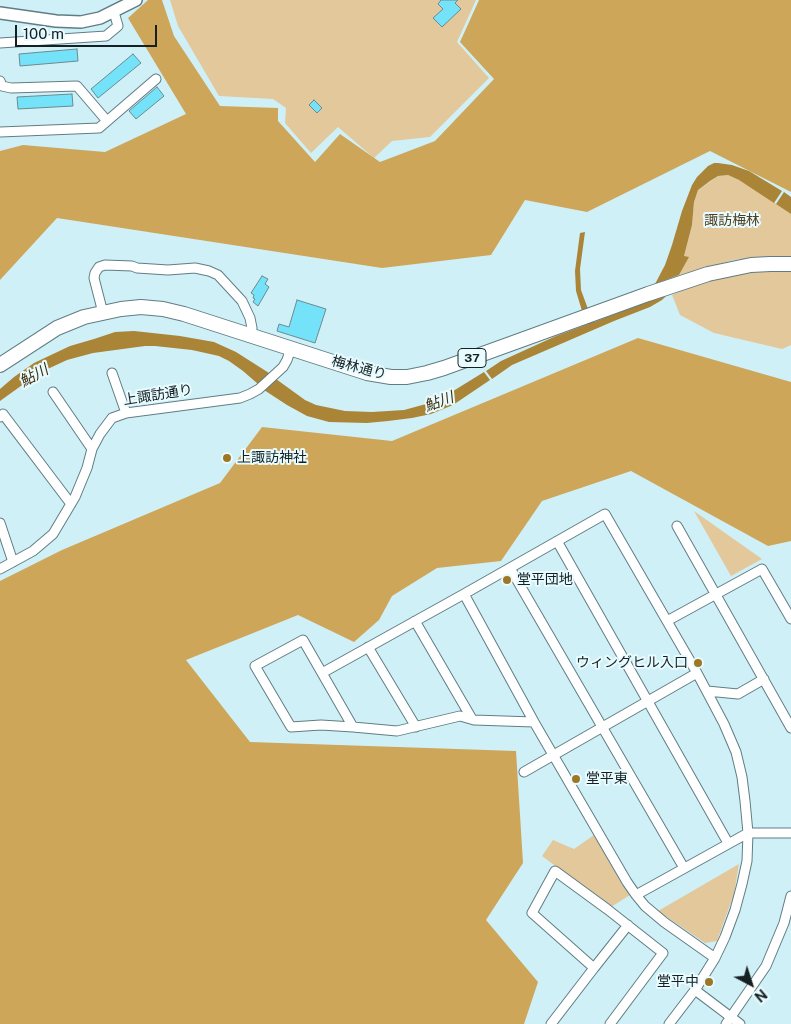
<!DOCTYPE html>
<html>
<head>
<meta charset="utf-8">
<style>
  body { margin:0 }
  #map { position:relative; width:791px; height:1024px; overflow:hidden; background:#d0f0f7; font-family:"Public Sans",sans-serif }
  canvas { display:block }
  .north { position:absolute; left:726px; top:959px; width:50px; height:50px; -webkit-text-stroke:4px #e8fbff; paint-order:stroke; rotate:140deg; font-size:14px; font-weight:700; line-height:20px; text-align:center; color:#152023 }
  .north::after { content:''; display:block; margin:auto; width:18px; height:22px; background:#152023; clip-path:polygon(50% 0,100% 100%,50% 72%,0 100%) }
  .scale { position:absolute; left:15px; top:25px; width:142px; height:22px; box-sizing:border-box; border:2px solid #152023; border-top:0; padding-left:6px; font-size:15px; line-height:18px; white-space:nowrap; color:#152023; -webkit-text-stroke:4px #e8fbff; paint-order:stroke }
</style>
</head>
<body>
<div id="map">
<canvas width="791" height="1024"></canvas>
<div class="north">N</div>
<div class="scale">100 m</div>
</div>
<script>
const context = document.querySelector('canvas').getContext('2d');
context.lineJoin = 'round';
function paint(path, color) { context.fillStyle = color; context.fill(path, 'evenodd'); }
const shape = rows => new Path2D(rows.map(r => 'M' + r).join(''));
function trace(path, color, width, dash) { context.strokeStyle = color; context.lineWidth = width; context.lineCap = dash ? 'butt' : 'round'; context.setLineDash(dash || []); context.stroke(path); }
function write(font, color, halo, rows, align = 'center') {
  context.font = font + ' "Public Sans","Noto Sans JP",sans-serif'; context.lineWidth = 4; context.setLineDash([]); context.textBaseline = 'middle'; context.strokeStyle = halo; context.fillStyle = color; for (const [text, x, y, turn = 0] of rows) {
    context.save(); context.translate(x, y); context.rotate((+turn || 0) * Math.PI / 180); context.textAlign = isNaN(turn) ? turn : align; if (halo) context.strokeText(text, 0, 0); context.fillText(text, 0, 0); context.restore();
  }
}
paint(shape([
  [170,0,476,0,457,42,489,78,430,137,392,141,374,158,338,127,311,153,285,123,286,108,273,99,219,96,178,26],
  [728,175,739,180,757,190,791,214,791,258,763,257,734,260,679,275,688,258,684,256,692,225,694,202,698,190,718,176],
  [791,269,791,345,782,349,714,333,680,315,672,295,698,283,748,270],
  [694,511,762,559,731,576],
  [594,835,630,895,611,907,542,856,553,840,574,849],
  [739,864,734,894,717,941,705,943,658,911]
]), '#e2c89a');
paint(shape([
  [148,0,162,0,174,36,220,106,278,108,278,121,315,162,340,134,380,162,435,141,494,79,460,42,479,0,791,0,791,192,710,151,587,212,525,200,491,255,382,268,57,218,0,280,0,151,23,145,105,152,186,114,128,18],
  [638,338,791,382,791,541,768,546,631,471,542,501,501,561,437,568,392,596,379,620,354,642,298,615,186,660,250,742,516,751,523,863,486,920,538,982,524,1024,0,1024,0,581,62,550,220,483,262,427,392,441]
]), '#cda65a');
paint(shape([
  [714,163,718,163,732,165,749,171,782,191,774,203,739,180,728,175,718,176,710,181,698,190,694,202,692,225,684,256,689,257,679,275,655,284,665,265,672,245,682,211,692,185,697,177,708,166],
  [784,192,791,197,791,214,776,204],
  [585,232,580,269,581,290,588,309,582,311,576,291,575,271,580,233],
  [668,294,662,300,650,307,614,321,512,365,492,379,486,371,501,361,556,336,588,324,588,321,592,320,594,322,644,303,648,300],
  [134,331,180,336,214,342,236,352,269,373,258,384,243,371,229,361,219,356,192,350,155,346,145,346,93,353,67,360,39,373,0,401,0,389,14,377,34,363,70,346,94,339,115,332],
  [484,372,490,380,453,405,431,414,412,418,388,421,367,423,329,422,307,416,287,405,264,390,276,379,305,400,316,405,345,411,372,412,404,410,437,401]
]), '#aa8437');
const building = shape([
  [441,0,458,0,455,3,461,9,442,27,433,18,443,9,438,4,441,0],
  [77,49,78,61,20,66,19,54,77,49],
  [133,54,141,63,98,98,91,89,133,54],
  [157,87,164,96,136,119,129,111,157,87],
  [72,94,73,106,18,109,17,97,72,94],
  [314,100,322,108,317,113,309,105,314,100],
  [262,276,268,279,265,284,269,287,258,306,253,302,255,299,253,298,254,295,251,293,262,276],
  [297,300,326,309,315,343,277,331,279,324,289,327,297,300]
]);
paint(building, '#74e2f8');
trace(building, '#6c8a90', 1);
const street = shape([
  [0,43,106,36,118,26,114,12],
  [0,81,2,86,11,88,77,86,107,121],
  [0,132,99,128,156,79],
  [103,313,94,278,95,273,99,267,105,265,132,266,137,268,168,270,195,268,209,271,218,275,242,301,250,318,252,328,251,335],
  [112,373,126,413],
  [53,392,92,449],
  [0,417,3,414,71,504],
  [0,523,13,562],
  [677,526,791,728],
  [557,541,728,843],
  [510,568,684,868],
  [0,569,33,551,53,534,75,497,87,468,92,449,100,434,112,418,126,413,240,398,250,394,259,389,283,367,287,360,291,348],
  [415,621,472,719],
  [667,621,762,569,791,619],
  [368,647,416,727],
  [322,673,464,594],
  [707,691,738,694,764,679],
  [353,727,303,640,255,666,291,727,321,725,353,727,397,731,460,716,474,720,534,722],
  [524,772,697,673],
  [636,895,645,906,664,922,715,958],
  [594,968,628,925],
  [695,990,740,1024],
  [551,1024,594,968,532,913,555,871,607,909,663,953,610,1024],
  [669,1024,695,990,715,958,725,937,735,910,742,884,747,861,748,833,745,801,742,777,736,752,724,724,697,673,605,514,464,594,534,722,627,882,636,895,748,833,791,833],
  [726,1024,766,966,784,923,791,896]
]);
const secondary = shape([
  [0,13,56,21,81,22,100,18,136,0]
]);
const primary = shape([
  [0,365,57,328,84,317,121,309,141,307,163,309,184,314,367,373,391,377,407,377,427,373,444,368,648,294,708,274,751,265,770,264,791,264]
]);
trace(street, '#607d83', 11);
trace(secondary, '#607d83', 14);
trace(primary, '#607d83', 16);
trace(street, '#fff', 9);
trace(secondary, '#fff', 11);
trace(primary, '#fff', 14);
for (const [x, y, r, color] of [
  [227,458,5,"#9e7724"],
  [507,580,5,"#9e7724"],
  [698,663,5,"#9e7724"],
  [576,779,5,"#9e7724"],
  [709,982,5,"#9e7724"]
]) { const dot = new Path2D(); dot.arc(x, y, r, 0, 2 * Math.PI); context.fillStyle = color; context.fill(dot); trace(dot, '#e8fbff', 2); }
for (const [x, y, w] of [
  [472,358,28]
]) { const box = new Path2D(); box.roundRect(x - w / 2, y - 9.5, w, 19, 4); context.fillStyle = '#e8fbff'; context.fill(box); trace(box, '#152023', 1); }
write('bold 12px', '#152023', null, [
  ["37",472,358]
]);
write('14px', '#4f3e1d', '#e8fbff', [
  ["諏訪梅林",732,221]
]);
write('14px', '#152023', '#e8fbff', [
  ["梅林通り",359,368,15],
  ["上諏訪通り",158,395,-9]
]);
write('14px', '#152023', '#e8fbff', [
  ["上諏訪神社",237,458],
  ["堂平団地",517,580],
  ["ウィングヒル入口",688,663,"right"],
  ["堂平東",586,779],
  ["堂平中",699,982,"right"]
], 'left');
write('italic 15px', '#40300e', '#e8fbff', [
  ["鮎川",34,376,-29],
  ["鮎川",439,402,-20]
]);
</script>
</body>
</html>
